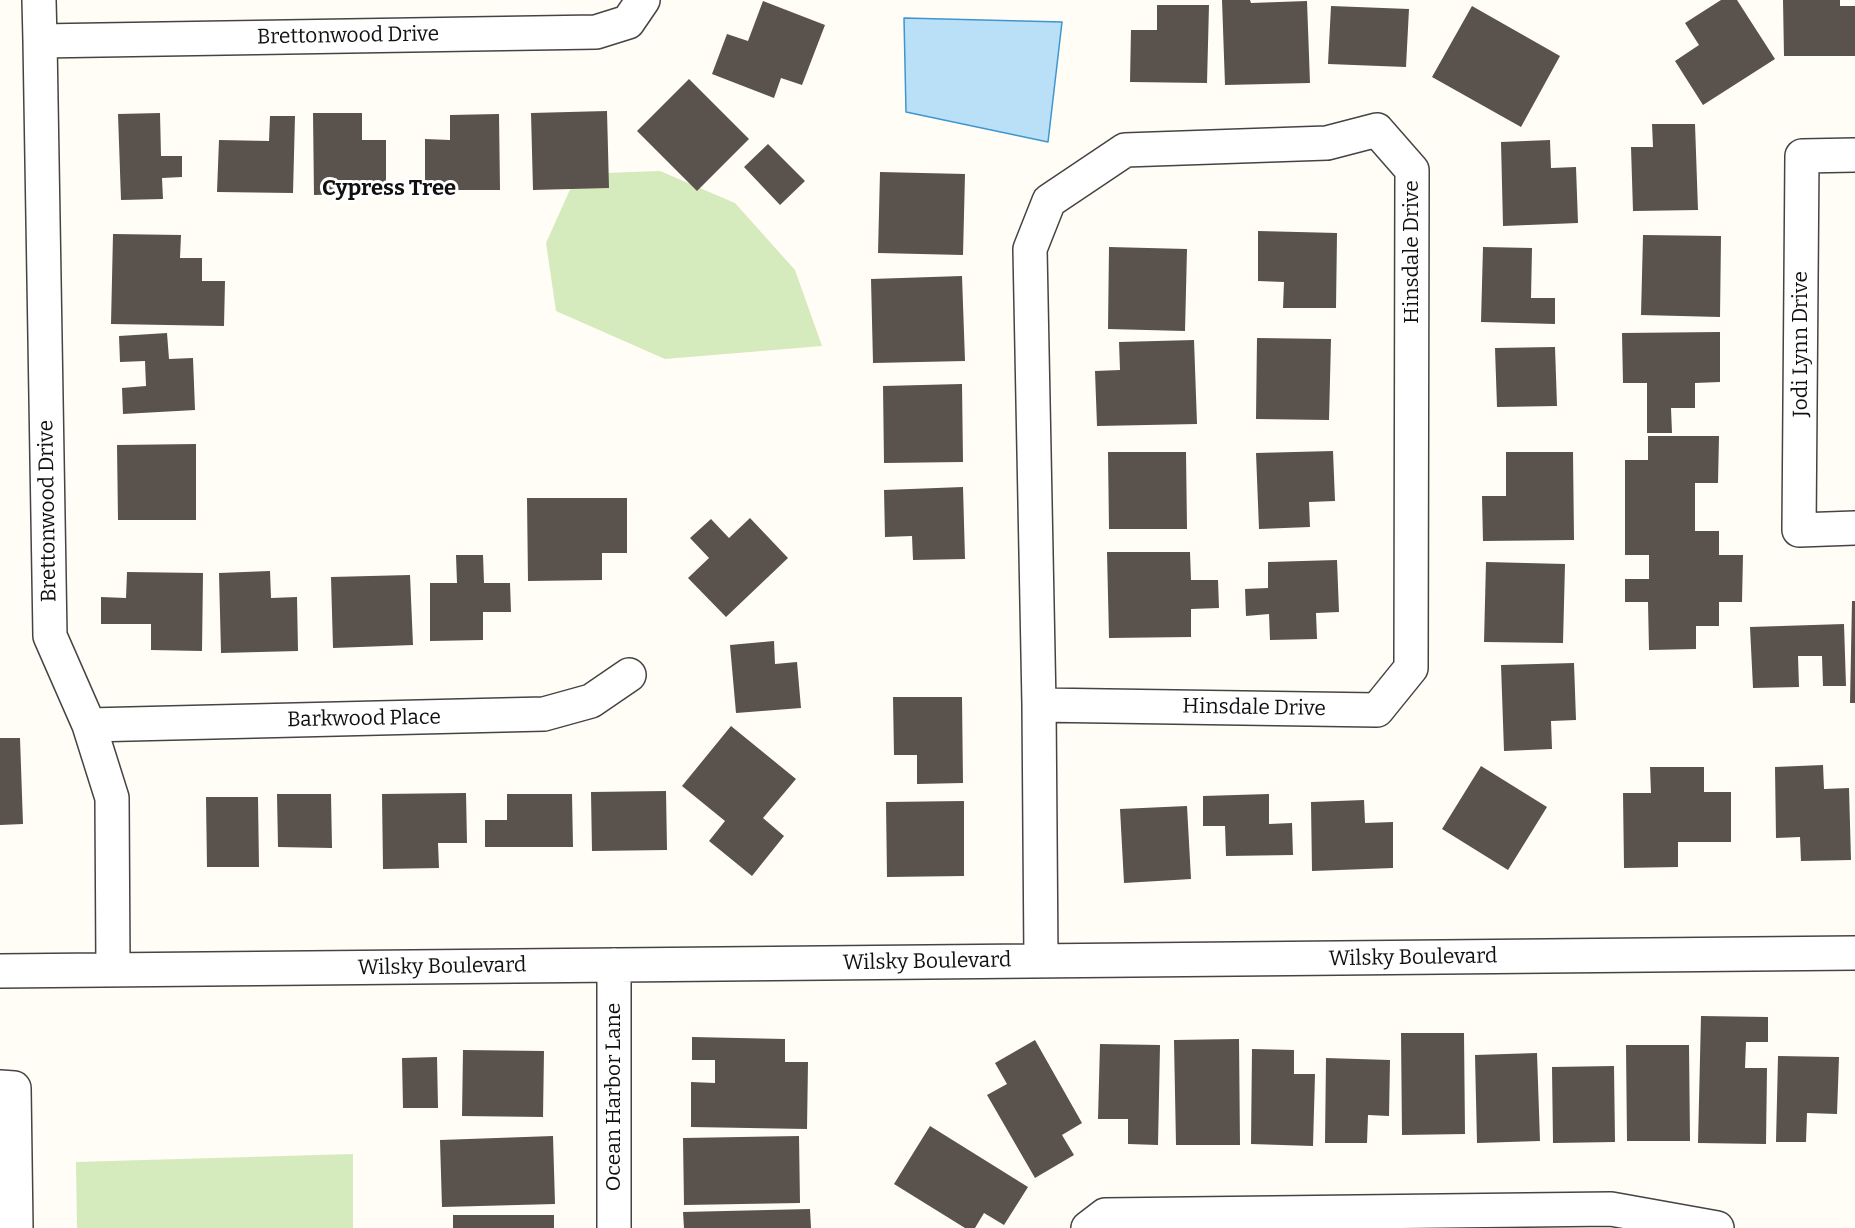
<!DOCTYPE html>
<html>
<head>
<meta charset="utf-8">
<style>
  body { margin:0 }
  canvas { display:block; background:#fffdf5 }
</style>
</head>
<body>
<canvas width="1855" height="1228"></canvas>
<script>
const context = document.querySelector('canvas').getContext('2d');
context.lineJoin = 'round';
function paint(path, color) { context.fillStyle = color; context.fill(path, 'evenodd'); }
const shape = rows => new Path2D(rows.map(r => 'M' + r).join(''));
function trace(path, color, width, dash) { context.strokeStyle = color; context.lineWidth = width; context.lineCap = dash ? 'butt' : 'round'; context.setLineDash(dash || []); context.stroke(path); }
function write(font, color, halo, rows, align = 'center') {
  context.font = font + ' Bitter,serif'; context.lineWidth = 6; context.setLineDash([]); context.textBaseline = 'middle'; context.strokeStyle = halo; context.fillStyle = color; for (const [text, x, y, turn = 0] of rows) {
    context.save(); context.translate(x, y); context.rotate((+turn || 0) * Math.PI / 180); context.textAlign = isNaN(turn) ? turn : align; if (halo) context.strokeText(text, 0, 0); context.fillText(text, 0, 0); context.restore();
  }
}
paint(shape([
  [660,171,735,203,795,270,822,346,665,359,556,311,546,243,577,174],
  [353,1154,353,1228,77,1228,76,1162]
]), '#d5ebbd');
const water = shape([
  [904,18,1062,22,1048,142,906,112,904,18]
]);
paint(water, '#b9e0f7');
trace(water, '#3f96cf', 1.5);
paint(shape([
  [1222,0,1250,0,1251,3,1307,1,1310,83,1225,85],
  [1721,0,1737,0,1775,59,1703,105,1675,61,1699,45,1685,23],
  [1783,0,1840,0,1840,6,1855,6,1855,56,1784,56],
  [763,1,825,25,802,85,781,78,774,98,712,74,727,34,748,41],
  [1157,5,1209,5,1207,83,1130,82,1131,30,1157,30],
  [1331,6,1409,9,1406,67,1328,64],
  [1472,6,1560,56,1521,127,1432,77],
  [689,79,749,139,697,191,637,131],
  [607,111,609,188,533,190,531,113],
  [160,113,161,156,182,156,182,177,162,178,163,199,121,200,118,114],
  [313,113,362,113,362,140,386,140,386,193,314,195],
  [499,114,500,190,425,190,425,139,450,140,450,115],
  [270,116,295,116,293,193,217,192,219,140,269,141],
  [1652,124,1695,124,1698,210,1633,211,1631,147,1653,147],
  [1550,140,1551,168,1576,167,1578,223,1503,226,1501,142],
  [768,144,805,181,780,205,744,167],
  [880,172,965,174,963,255,878,253],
  [1258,231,1337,233,1336,308,1283,308,1284,282,1258,281],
  [113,234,181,235,180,258,202,258,202,281,225,281,224,326,111,324],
  [1643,235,1721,236,1720,317,1641,315],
  [1109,247,1187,249,1185,331,1108,329],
  [1483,247,1532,248,1531,298,1555,298,1555,324,1481,322],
  [962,276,965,361,873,363,871,279],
  [1720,332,1720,382,1695,383,1695,408,1671,408,1672,433,1647,433,1647,383,1623,383,1622,333],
  [167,333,169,359,193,358,195,410,123,414,122,388,146,386,145,361,120,362,119,336],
  [1257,338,1331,339,1329,420,1256,419],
  [1194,340,1197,424,1097,426,1095,371,1120,370,1119,342],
  [1555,347,1557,406,1497,407,1495,348],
  [962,384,963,462,884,463,883,386],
  [1648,436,1719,436,1718,483,1695,483,1695,531,1719,531,1719,555,1743,555,1742,602,1719,602,1719,626,1696,626,1696,649,1649,650,1648,602,1625,602,1625,579,1649,579,1649,555,1625,555,1625,460,1648,460],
  [196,444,196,520,118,520,117,445],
  [1333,451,1335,501,1309,502,1310,527,1259,529,1256,453],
  [1108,452,1186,452,1187,529,1109,529],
  [1506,452,1573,452,1574,540,1483,541,1482,496,1506,496],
  [963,487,965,559,913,560,912,536,885,537,884,490],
  [527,498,627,498,627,553,602,553,602,580,528,581],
  [750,518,788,558,726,617,688,578,709,558,690,538,711,519,729,538],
  [1107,552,1190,552,1191,580,1218,580,1219,608,1191,609,1191,637,1109,638],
  [456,555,483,555,484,583,510,583,511,612,483,612,483,640,430,641,430,583,457,583],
  [1337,560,1339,612,1316,613,1317,639,1270,640,1269,614,1246,616,1245,589,1268,588,1268,562],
  [1486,562,1565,564,1563,643,1484,642],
  [270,571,271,598,297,597,298,651,221,653,219,573],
  [127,572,203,573,202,651,151,650,151,624,101,624,101,597,126,598],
  [410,575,413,645,333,648,331,577],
  [1852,601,1855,601,1855,703,1850,703],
  [1844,624,1846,686,1823,686,1822,656,1798,656,1799,687,1753,688,1750,627],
  [774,641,775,664,797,662,801,708,736,713,730,645],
  [1574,663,1576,720,1551,721,1552,749,1504,751,1501,665],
  [893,697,962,697,963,783,917,784,917,755,894,755],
  [731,726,796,779,763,818,784,836,752,876,709,841,725,821,682,786],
  [0,738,20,738,23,824,0,825],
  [1823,765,1824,789,1849,788,1851,860,1801,861,1800,837,1776,838,1775,767],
  [1481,766,1547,807,1508,870,1442,829],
  [1650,767,1704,767,1704,792,1731,792,1731,842,1678,842,1678,867,1624,868,1623,793,1651,793],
  [666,791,667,850,592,851,591,792],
  [466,793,467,843,438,843,439,868,383,869,382,794],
  [277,794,331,794,332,848,278,847],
  [507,794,572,794,573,847,485,847,485,820,507,820],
  [1269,794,1269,824,1292,823,1293,855,1226,856,1225,826,1203,826,1203,796],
  [206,797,258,797,259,867,207,867],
  [1364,800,1365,823,1393,822,1393,868,1312,871,1311,802],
  [964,801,964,876,887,877,886,802],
  [1187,806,1191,879,1124,883,1120,809],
  [1701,1016,1768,1017,1768,1042,1746,1042,1745,1068,1767,1068,1766,1144,1698,1143],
  [1401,1033,1464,1033,1465,1134,1402,1135],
  [692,1037,785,1039,785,1062,808,1062,807,1129,691,1127,691,1082,715,1083,715,1060,692,1060],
  [1239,1039,1240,1145,1176,1145,1174,1040],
  [1035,1040,1082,1123,1062,1135,1074,1155,1035,1178,987,1095,1007,1084,995,1063],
  [1100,1044,1160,1045,1158,1145,1128,1144,1128,1119,1098,1119],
  [1626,1045,1689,1045,1690,1141,1627,1141],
  [1252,1049,1294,1050,1294,1074,1315,1074,1313,1146,1251,1144],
  [463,1050,544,1051,543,1117,462,1116],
  [1537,1053,1540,1141,1477,1143,1475,1055],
  [1778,1056,1839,1057,1837,1114,1807,1113,1806,1142,1776,1142],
  [437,1057,438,1108,403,1108,402,1058],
  [1326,1058,1390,1060,1389,1116,1368,1115,1367,1143,1325,1143],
  [1614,1066,1615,1142,1553,1143,1552,1067],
  [930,1126,1028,1187,1004,1225,984,1213,975,1228,965,1228,894,1184],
  [553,1136,555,1204,442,1207,440,1140],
  [799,1136,800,1203,684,1205,683,1138],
  [810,1209,811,1228,684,1228,683,1212],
  [453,1215,554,1215,554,1228,453,1228]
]), '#5a524d');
const minor = shape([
  [39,0,40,41,596,32,628,22,643,0],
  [40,41,50,636,89,725,112,798,113,970],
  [1377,130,1412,170,1411,668,1377,710,1039,705,1030,249,1049,201,1125,150,1327,143,1377,130],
  [1855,155,1802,156,1799,530,1855,528],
  [1039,705,1041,961],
  [89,725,544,714,591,701,629,675],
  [614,965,614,1228],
  [0,971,1855,953],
  [0,1087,14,1088,16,1228],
  [1088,1228,1105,1215,1611,1209,1717,1228]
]);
trace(minor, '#444', 36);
trace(minor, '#fff', 33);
write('21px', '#111', '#fff', [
  ["Brettonwood Drive",348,36,-1],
  ["Hinsdale Drive",1412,252,-90],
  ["Jodi Lynn Drive",1801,344,-90],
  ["Brettonwood Drive",48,511,-91],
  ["Hinsdale Drive",1254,708,1],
  ["Barkwood Place",364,719,-1],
  ["Wilsky Boulevard",1413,958,-1],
  ["Wilsky Boulevard",927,962,-1],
  ["Wilsky Boulevard",442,967,-1],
  ["Ocean Harbor Lane",614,1097,-90]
]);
write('bold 22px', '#111', '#fff', [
  ["Cypress Tree",389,189]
]);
</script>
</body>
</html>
